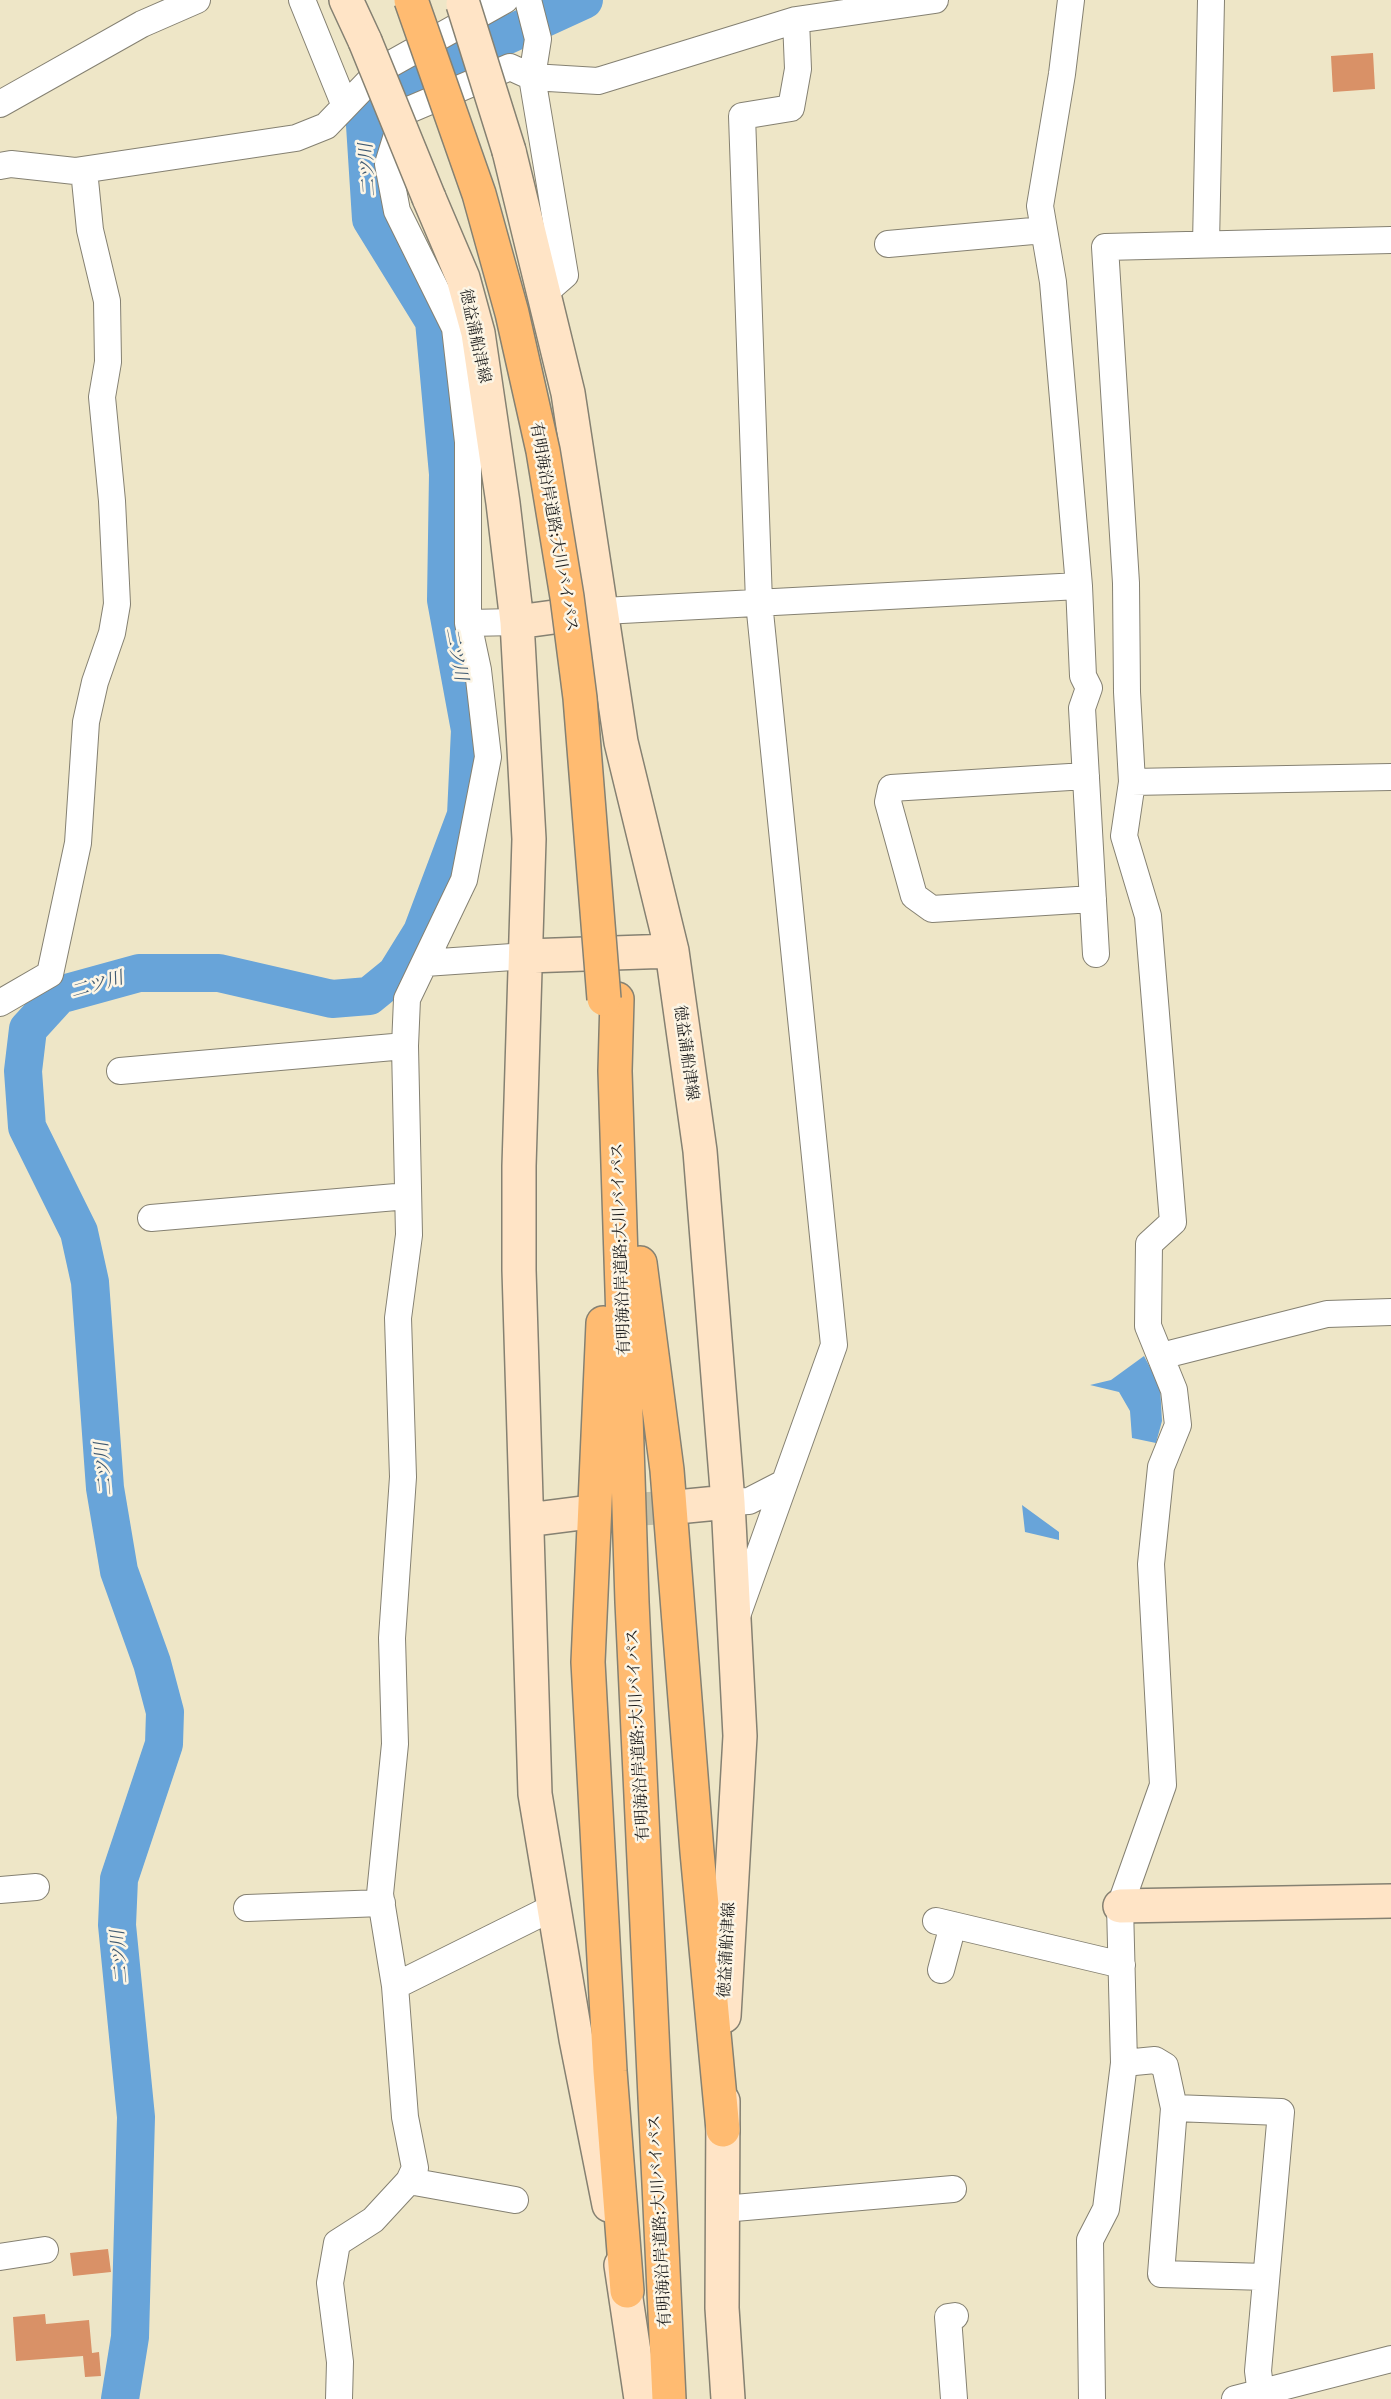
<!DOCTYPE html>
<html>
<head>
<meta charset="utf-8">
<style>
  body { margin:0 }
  canvas { display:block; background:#eee6c7 }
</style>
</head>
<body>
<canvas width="1391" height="2399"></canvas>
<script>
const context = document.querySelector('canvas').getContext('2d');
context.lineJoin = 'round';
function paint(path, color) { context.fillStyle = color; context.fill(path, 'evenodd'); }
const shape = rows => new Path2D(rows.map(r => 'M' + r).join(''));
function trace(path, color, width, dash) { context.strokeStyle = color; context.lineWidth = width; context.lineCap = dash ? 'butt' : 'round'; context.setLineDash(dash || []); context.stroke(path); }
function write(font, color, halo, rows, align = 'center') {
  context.font = font + ' "Libre Caslon Text","Noto Serif JP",serif'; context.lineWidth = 5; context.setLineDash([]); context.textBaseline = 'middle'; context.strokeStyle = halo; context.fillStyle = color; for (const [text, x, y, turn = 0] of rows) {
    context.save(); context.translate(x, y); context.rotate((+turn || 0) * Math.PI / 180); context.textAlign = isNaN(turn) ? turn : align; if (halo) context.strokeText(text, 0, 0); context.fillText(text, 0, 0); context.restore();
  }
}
paint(shape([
  [1144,1356,1160,1386,1162,1421,1156,1443,1132,1438,1130,1411,1119,1392,1090,1385,1111,1380],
  [1022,1505,1059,1532,1059,1540,1025,1532]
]), '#68a4d9');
trace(shape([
  [120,2399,130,2337,136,2117,117,1925,119,1879,164,1744,165,1712,152,1663,119,1571,105,1488,90,1282,79,1232,27,1127,23,1071,28,1029,59,995,139,973,219,973,332,999,369,996,396,974,422,932,466,815,470,730,446,600,448,474,434,321,371,219,365,125,416,77,584,0]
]), '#68a4d9', 38);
paint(shape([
  [1373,53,1375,89,1333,92,1331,56],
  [108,2249,111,2272,73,2276,70,2253],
  [45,2314,46,2324,89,2320,92,2353,99,2352,101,2376,85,2377,83,2356,16,2361,13,2317]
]), '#d99167');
trace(shape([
  [582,1513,687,1506]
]), '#c4bea5', 33, [33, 16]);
const street = shape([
  [302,0,345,106],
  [528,0,538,39,532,77,565,275,542,295],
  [1071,0,1062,74,1040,206,1053,282,1079,586,1083,676,1089,688,1082,708,1096,954],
  [796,20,935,0],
  [0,104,142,24,197,0],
  [0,166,11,164,75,171,296,138,326,126,380,70,505,0],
  [888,244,1044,230],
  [1206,244,1211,0],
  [603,611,1079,586],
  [468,623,517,622],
  [1086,776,891,788,888,802,914,896,932,909,1093,899],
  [1132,782,1391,777],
  [425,963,527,956],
  [0,1003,50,974,78,843,86,722,95,682,112,633,117,604,112,501,102,397,108,362,107,301,90,230,84,170],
  [120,1071,405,1046],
  [151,1218,408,1196],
  [1161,1356,1327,1314,1391,1312],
  [728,1502,749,1501,782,1484],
  [0,1890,36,1887],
  [247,1908,382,1903],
  [936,1921,1122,1965],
  [941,1970,953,1925],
  [395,1986,554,1907],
  [1124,2063,1155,2060,1165,2066,1174,2108,1161,2274,1266,2277],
  [1174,2108,1281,2112,1258,2371,1261,2394],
  [409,2181,515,2200],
  [723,2209,953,2189],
  [0,2257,45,2250],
  [339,2399,340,2362,330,2283,337,2243,373,2220,409,2181,415,2168,405,2117,395,1986,380,1894,395,1744,392,1638,403,1477,398,1318,409,1235,405,1046,407,999,464,880,488,757,478,670,468,623,468,442,455,328,397,211,388,164,404,112,510,67,532,77,598,81,796,20,798,69,791,108,742,116,759,602,834,1345,738,1613],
  [954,2399,948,2317,955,2316],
  [1092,2399,1090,2240,1106,2209,1124,2063,1120,1906,1163,1785,1151,1564,1161,1467,1178,1425,1174,1390,1148,1326,1149,1244,1173,1222,1148,916,1124,836,1132,782,1127,692,1126,583,1105,247,1391,240],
  [1235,2399,1391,2359]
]);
const secondary = shape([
  [346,0,365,41],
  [509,151,568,393,621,742,672,951,700,1151,728,1502,740,1736,724,2016],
  [429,198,463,278,478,333,503,503,517,622,529,839,519,1166,519,1270,535,1794,576,2039,609,2205],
  [517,622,598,611],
  [527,956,672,951],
  [687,1506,728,1502],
  [527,1520,582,1513],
  [1120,1906,1391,1901],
  [723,2101,722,2308,728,2399],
  [621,2265,641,2399]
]);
const highway = shape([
  [617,999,615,1071,632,1602,669,2399],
  [640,1263,667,1470,697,1852,723,2130],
  [603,1323,588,1662,610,2071,627,2291]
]);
trace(street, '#858172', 28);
trace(secondary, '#858172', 36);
trace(highway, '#858172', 36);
trace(street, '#fff', 26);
trace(secondary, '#ffe4c6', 33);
trace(highway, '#ffbb71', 33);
const secondaryBridge = shape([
  [463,4,509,151],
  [365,41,429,198]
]);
const highwayBridge = shape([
  [411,0,479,194,512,313,543,451,567,597,580,698,604,999]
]);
trace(secondaryBridge, '#858172', 36, []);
trace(highwayBridge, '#858172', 36, []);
trace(secondaryBridge, '#ffe4c6', 33);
trace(highwayBridge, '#ffbb71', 33);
write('16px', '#1c1c1c', '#fcf5e5', [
  ["徳益蒲船津線",475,336,78],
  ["有明海沿岸道路;大川バイパス",554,527,80],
  ["徳益蒲船津線",686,1053,82],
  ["有明海沿岸道路;大川バイパス",621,1249,-92],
  ["有明海沿岸道路;大川バイパス",638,1735,-93],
  ["徳益蒲船津線",727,1950,-87],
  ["有明海沿岸道路;大川バイパス",660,2221,-93]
]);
write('italic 18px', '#3e5971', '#fcf5e5', [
  ["二ツ川",368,170,-94],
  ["二ツ川",456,654,79],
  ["二ツ川",97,985,-16],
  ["二ツ川",104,1469,-95],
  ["二ツ川",120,1957,-95]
]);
</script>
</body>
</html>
